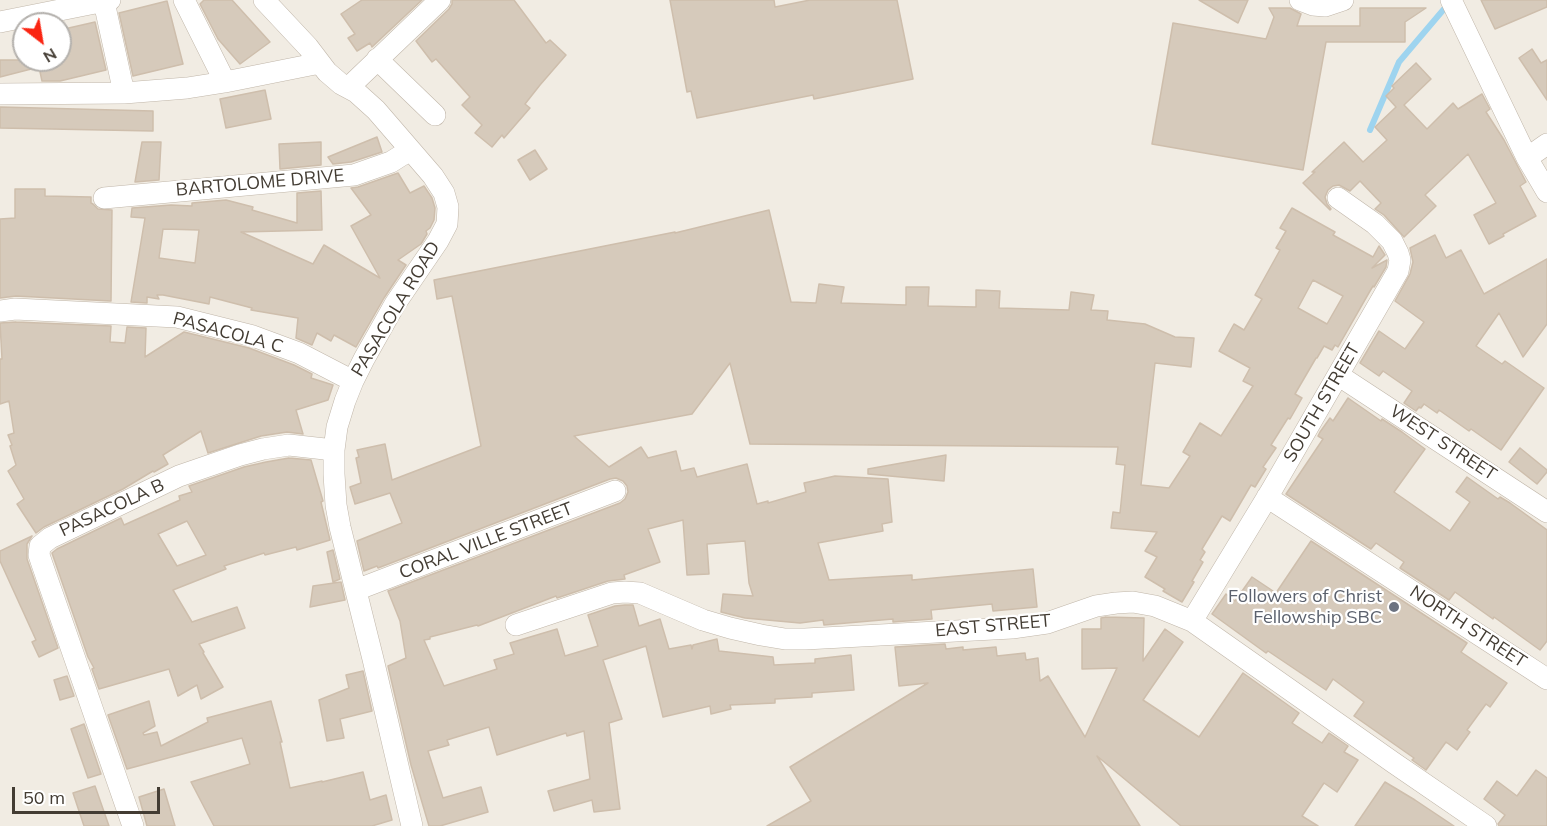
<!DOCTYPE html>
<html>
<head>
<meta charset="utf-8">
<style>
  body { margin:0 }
  #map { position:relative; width:1547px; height:826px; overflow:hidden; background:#f1ece3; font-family:Mulish,sans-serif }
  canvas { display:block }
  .north { position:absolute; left:12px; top:12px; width:60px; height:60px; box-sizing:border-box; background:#fff; border:2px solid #b4b1ad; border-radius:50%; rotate:149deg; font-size:16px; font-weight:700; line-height:24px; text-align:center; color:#433c33 }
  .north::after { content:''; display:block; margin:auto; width:21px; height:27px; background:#fa2512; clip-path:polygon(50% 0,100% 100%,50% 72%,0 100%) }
  .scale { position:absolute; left:12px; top:787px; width:148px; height:27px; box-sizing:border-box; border:3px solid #433c33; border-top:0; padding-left:8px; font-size:18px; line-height:21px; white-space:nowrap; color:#433c33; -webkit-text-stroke:4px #fff; paint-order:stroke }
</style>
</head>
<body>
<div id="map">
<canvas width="1547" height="826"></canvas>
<div class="north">N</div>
<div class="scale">50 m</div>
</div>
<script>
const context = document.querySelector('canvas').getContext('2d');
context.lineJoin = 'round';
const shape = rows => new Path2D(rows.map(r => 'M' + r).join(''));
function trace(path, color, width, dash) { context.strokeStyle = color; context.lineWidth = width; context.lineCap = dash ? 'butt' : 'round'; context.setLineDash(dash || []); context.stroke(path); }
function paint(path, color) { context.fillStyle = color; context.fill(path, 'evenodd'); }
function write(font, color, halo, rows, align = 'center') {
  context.font = font + ' Mulish,sans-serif'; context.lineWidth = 4.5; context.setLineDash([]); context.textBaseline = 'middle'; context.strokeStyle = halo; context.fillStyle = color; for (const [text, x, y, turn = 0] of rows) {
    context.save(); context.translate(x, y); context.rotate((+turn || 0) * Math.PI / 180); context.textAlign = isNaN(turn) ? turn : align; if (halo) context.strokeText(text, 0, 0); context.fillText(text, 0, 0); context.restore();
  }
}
trace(shape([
  [1370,130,1399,62,1444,9]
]), '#9ed4ef', 6);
const building = shape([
  [204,0,232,0,270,42,240,64,218,39,200,4,204,0],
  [362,0,422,0,372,47,370,43,357,51,348,38,355,34,341,14,362,0],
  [452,0,514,0,546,43,550,40,566,55,540,85,525,104,530,108,504,138,502,135,492,147,475,133,482,125,462,105,470,97,436,59,432,62,416,41,449,9,452,4,452,0],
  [670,0,774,0,775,7,810,0,897,0,913,79,814,99,813,95,697,118,691,91,687,92,670,0],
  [1199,0,1248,0,1238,23,1199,0],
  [1481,0,1547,0,1547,7,1495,29,1481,0],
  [167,1,183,64,133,76,119,13,167,1],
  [1269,8,1290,8,1301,14,1297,26,1360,26,1360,8,1426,8,1405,22,1405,42,1326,42,1303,170,1152,144,1173,23,1266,39,1274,17,1269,8],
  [95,22,106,70,60,81,42,81,39,67,0,77,0,60,60,60,60,30,95,22],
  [1532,49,1541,63,1547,60,1547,100,1519,58,1532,49],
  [1416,63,1431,79,1404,105,1427,129,1453,103,1458,109,1482,94,1490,109,1486,112,1504,140,1526,182,1520,186,1536,216,1503,234,1504,236,1489,244,1474,215,1496,203,1468,154,1425,195,1436,206,1404,237,1384,215,1375,209,1381,203,1360,181,1350,191,1339,185,1333,186,1328,190,1325,197,1327,204,1331,209,1330,210,1303,183,1315,172,1312,172,1344,142,1363,162,1387,140,1375,127,1396,107,1386,96,1394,88,1392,86,1416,63],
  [265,90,271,119,226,128,220,99,265,90],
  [0,107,153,111,153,131,0,128,0,107],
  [377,137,382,152,351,162,333,164,328,157,377,137],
  [142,142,161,142,159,180,135,182,142,142],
  [321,142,321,165,280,169,279,144,321,142],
  [535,150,547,169,530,180,518,160,535,150],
  [398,173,410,193,424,186,432,198,435,208,434,220,430,228,426,231,427,234,421,244,398,260,406,265,384,298,356,347,334,335,331,341,317,333,312,345,296,338,298,318,251,310,252,308,210,297,209,304,163,295,157,295,159,299,147,297,147,303,131,302,145,218,131,217,132,208,171,205,192,206,192,203,226,200,253,207,252,210,297,223,297,193,321,191,322,230,241,232,313,264,324,245,380,278,351,226,371,215,351,188,358,187,398,173],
  [163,229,199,230,195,263,159,258,163,229],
  [15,189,45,189,45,196,91,197,91,203,93,204,98,209,112,210,111,301,16,296,0,298,0,219,15,218,15,189],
  [1292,208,1335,232,1333,235,1373,257,1379,246,1385,255,1372,268,1387,260,1386,267,1374,287,1373,286,1370,291,1338,347,1335,345,1332,350,1324,346,1317,358,1316,358,1295,394,1302,398,1290,419,1288,418,1271,445,1276,448,1263,467,1266,469,1255,487,1251,485,1230,521,1222,516,1202,549,1205,552,1200,560,1203,562,1192,581,1194,582,1182,602,1163,591,1165,589,1145,577,1157,557,1145,551,1157,532,1111,528,1113,512,1120,513,1125,465,1116,464,1118,447,750,444,730,363,692,414,574,436,609,467,641,447,648,458,676,451,681,471,694,468,697,477,747,464,757,504,768,501,768,503,806,492,804,483,835,476,888,479,892,522,882,524,883,531,818,543,829,580,912,575,912,580,1033,569,1037,607,993,611,992,604,931,610,932,619,893,622,893,619,824,625,823,620,800,623,745,618,721,612,723,594,753,596,749,583,745,541,707,544,709,574,687,575,683,520,648,529,660,562,624,575,625,579,608,581,557,598,556,596,478,626,477,625,430,637,430,639,424,640,444,686,497,669,494,660,514,654,510,643,557,629,565,656,598,646,588,615,615,606,625,605,633,605,639,626,660,619,669,649,691,645,692,649,693,645,717,639,719,651,773,657,774,665,815,663,815,659,851,655,854,690,812,693,812,697,775,699,775,703,730,705,731,709,711,714,710,706,663,717,646,646,603,660,622,719,609,723,620,809,594,812,592,800,554,811,548,791,590,779,584,731,567,736,566,733,497,755,489,727,447,740,449,745,428,751,443,798,481,787,488,812,440,826,429,826,411,765,388,666,406,658,400,621,388,591,620,503,625,499,628,492,627,486,623,481,616,478,610,479,378,568,377,566,364,571,357,541,402,523,390,493,355,504,350,487,361,483,356,458,359,457,357,450,385,444,392,480,481,446,452,296,437,299,434,280,675,232,675,233,769,210,791,302,816,303,819,284,844,287,841,303,906,305,906,287,929,287,928,306,976,307,976,290,1000,291,999,308,1069,310,1071,292,1094,295,1091,310,1108,311,1107,320,1145,324,1175,337,1194,338,1191,367,1155,363,1141,485,1169,488,1190,456,1183,452,1200,423,1221,436,1253,386,1243,381,1250,368,1219,351,1234,324,1244,330,1262,299,1255,295,1280,250,1276,248,1286,231,1280,228,1292,208],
  [1313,280,1343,296,1327,324,1298,308,1313,280],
  [1435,235,1446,258,1461,250,1484,294,1547,259,1547,324,1523,357,1499,313,1476,346,1502,364,1505,361,1544,388,1501,450,1471,429,1469,431,1439,410,1437,413,1424,404,1421,408,1419,407,1416,411,1404,403,1412,391,1383,371,1379,376,1360,363,1379,331,1405,349,1424,322,1395,301,1410,274,1413,262,1410,248,1435,235],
  [16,322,111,326,110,342,125,343,127,327,146,328,145,357,184,332,249,348,294,365,312,374,311,378,333,385,328,400,296,410,303,434,287,432,261,436,208,453,201,431,163,455,168,464,154,472,153,471,123,489,44,527,36,533,17,504,24,499,8,471,16,465,10,446,12,445,8,435,14,433,9,401,0,404,0,359,2,359,0,323,16,322],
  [1348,398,1381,421,1382,419,1402,432,1425,449,1394,492,1450,531,1470,502,1456,492,1467,477,1498,499,1500,497,1510,503,1547,530,1547,641,1540,650,1494,617,1493,619,1455,592,1449,600,1400,568,1404,562,1376,543,1371,549,1286,494,1323,439,1318,436,1320,432,1330,418,1333,421,1348,398],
  [1520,448,1547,470,1547,472,1537,484,1509,462,1520,448],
  [946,455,944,481,868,474,868,469,946,455],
  [289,458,311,460,323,501,321,502,330,540,297,550,296,547,265,555,264,553,224,566,226,569,173,590,192,622,237,607,245,628,199,644,204,652,203,653,223,687,201,699,197,685,178,696,169,669,99,689,92,669,94,668,88,657,52,553,57,549,121,518,124,525,180,500,179,496,192,492,189,486,244,467,266,462,289,458],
  [187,521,206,555,177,566,158,534,187,521],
  [32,536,27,544,27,559,58,648,39,657,32,642,36,640,0,561,0,551,32,536],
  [1311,541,1467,643,1461,652,1507,683,1490,707,1486,704,1467,730,1470,732,1457,750,1446,742,1426,770,1412,760,1414,758,1354,716,1364,702,1333,679,1326,690,1268,651,1266,653,1212,614,1226,594,1235,601,1252,577,1276,593,1311,541],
  [333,550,340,579,333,582,327,552,333,550],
  [341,582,345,600,310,607,313,586,341,582],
  [1106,617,1144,618,1143,661,1165,629,1183,642,1143,700,1199,737,1243,673,1299,713,1292,723,1322,743,1329,733,1348,746,1344,752,1358,760,1337,792,1324,783,1302,816,1318,826,1181,826,1097,756,1140,826,767,826,811,801,790,767,928,683,899,686,895,647,945,644,946,649,963,647,963,650,996,647,997,656,1025,653,1026,660,1038,658,1040,681,1048,676,1085,737,1117,668,1082,669,1082,629,1101,629,1101,618,1106,617],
  [363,671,372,711,340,719,344,738,327,741,319,700,349,688,346,675,363,671],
  [67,676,74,696,60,700,54,680,67,676],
  [149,701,155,726,143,733,144,735,157,732,161,746,208,722,207,718,271,701,282,742,280,742,290,788,322,781,322,782,363,772,370,800,386,795,392,820,372,826,214,826,191,782,250,764,242,738,127,769,108,715,149,701],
  [84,724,101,774,88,778,71,729,84,724],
  [1536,770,1547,778,1547,826,1499,826,1498,824,1505,815,1484,799,1497,781,1517,796,1536,770],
  [1385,782,1415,800,1454,826,1355,826,1385,782],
  [95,786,109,826,84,826,73,793,95,786],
  [164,789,175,826,147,826,139,797,164,789]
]);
paint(building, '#d6cabb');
trace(building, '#cebeac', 1.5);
const minor = shape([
  [184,0,225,82],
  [264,0,308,47,327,72,341,84,356,92,376,110,433,176,444,193,448,207,447,224,438,241,395,304,364,359,353,381,345,401,337,427,334,450,334,474,336,505,340,527,373,659,412,826],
  [1300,0,1313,5,1325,6,1343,0],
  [1451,0,1527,158,1547,192],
  [104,2,124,93],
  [0,22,110,0],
  [377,59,435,115],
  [349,87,440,0],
  [0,94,124,93,187,88,225,82,320,63],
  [1527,158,1547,144],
  [104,198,354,175,391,162,410,150],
  [0,311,15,309,177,317,253,336,299,353,353,381],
  [1338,375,1547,512],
  [1267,497,1547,679],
  [356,590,615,491],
  [1192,621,1271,491,1398,271,1400,260,1398,253,1392,241,1375,224,1338,198],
  [516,625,612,593,625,592,640,593,703,620,730,628,761,635,785,639,805,639,1012,628,1047,623,1096,606,1116,603,1133,602,1155,606,1192,621,1394,763,1486,826],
  [133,826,42,564,39,555,40,546,50,538,179,476,240,455,263,449,289,445,334,450]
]);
trace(minor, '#c0b6a9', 22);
trace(minor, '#fff', 21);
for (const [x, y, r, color] of [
  [1394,607,6,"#6b7280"]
]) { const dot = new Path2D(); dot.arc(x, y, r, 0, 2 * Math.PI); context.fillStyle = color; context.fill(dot); trace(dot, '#fff', 2); }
write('18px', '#433c33', '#fff', [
  ["BARTOLOME DRIVE",260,183,-5],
  ["PASACOLA ROAD",396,309,-59],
  ["PASACOLA C",228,333,15],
  ["SOUTH STREET",1322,403,-60],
  ["WEST STREET",1443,443,33],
  ["PASACOLA B",112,508,-25],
  ["CORAL VILLE STREET",486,541,-21],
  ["EAST STREET",993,626,-5],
  ["NORTH STREET",1468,627,33]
]);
write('18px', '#5b616d', '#fff', [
  ["Followers of Christ",1382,597],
  ["Fellowship SBC",1382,618]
], 'right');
</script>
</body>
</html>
